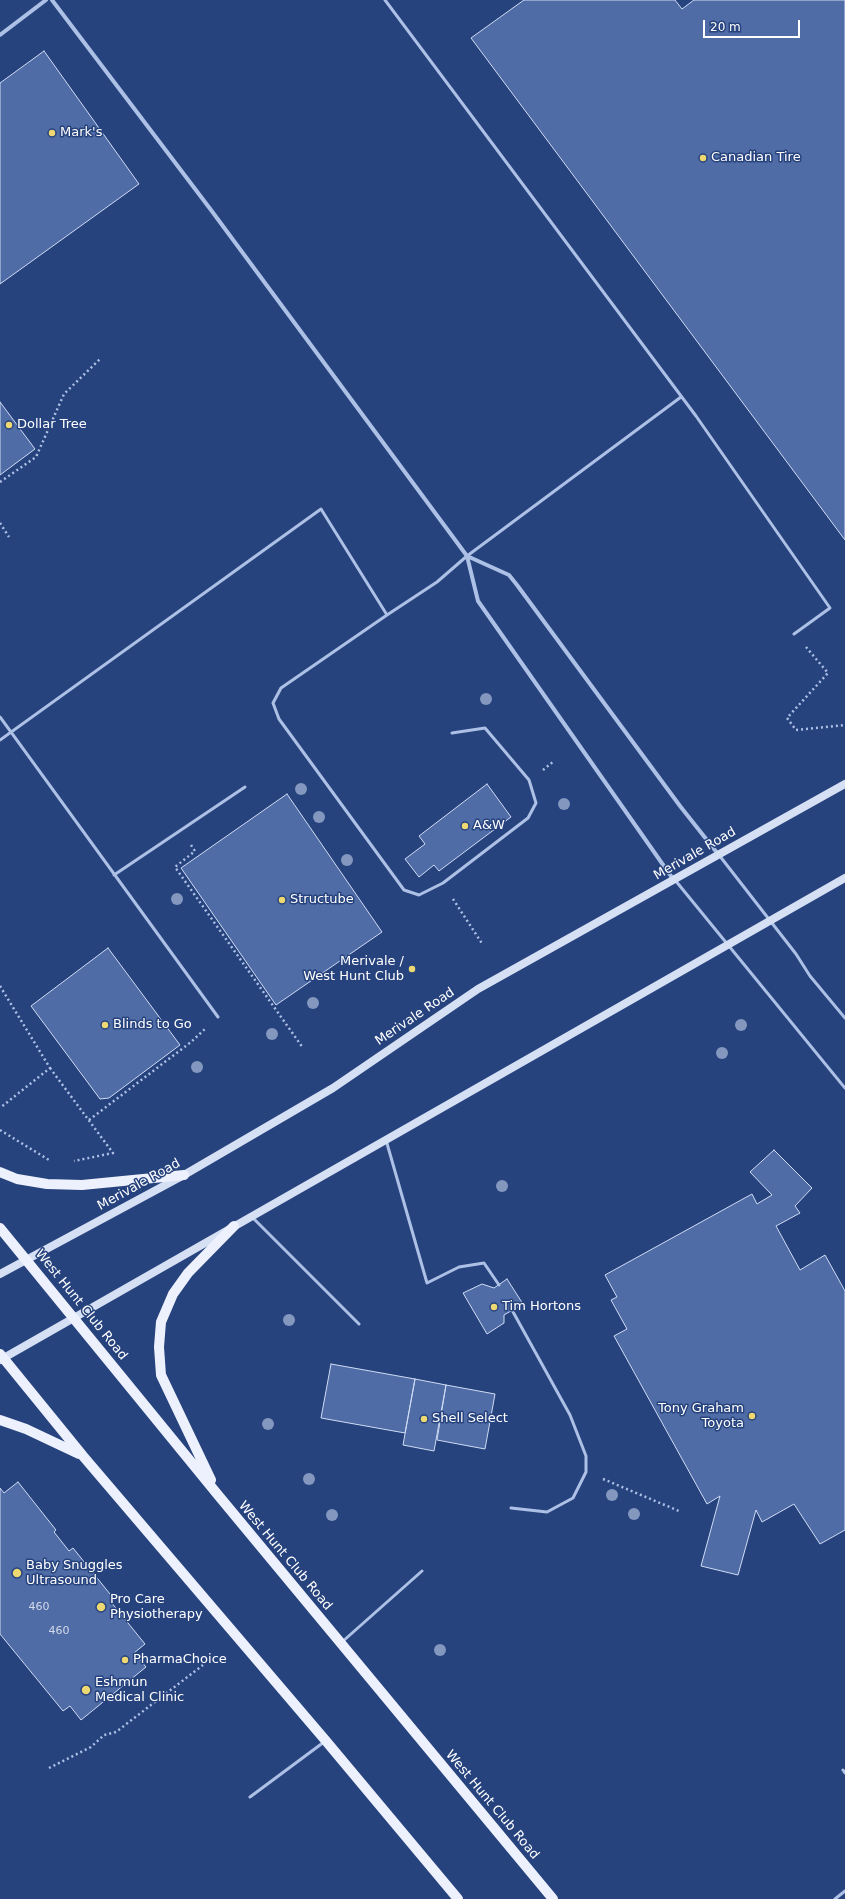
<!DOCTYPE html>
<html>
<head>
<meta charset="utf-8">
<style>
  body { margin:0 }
  #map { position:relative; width:845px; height:1899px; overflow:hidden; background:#27437e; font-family:"DejaVu Sans",sans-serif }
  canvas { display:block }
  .scale { position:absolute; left:703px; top:20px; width:97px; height:18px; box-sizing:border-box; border:2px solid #fff; border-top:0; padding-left:5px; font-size:12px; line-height:14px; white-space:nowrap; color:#fff; -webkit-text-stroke:3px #27437e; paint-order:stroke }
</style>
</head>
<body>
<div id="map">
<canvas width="845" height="1899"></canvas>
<div class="scale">20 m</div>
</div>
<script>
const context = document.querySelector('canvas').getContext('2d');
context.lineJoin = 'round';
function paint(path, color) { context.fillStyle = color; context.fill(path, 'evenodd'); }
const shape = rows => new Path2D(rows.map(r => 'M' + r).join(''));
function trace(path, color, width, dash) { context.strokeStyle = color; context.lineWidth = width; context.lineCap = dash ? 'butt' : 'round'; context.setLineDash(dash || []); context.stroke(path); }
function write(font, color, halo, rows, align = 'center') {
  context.font = font + ' "DejaVu Sans",sans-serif'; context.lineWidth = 3; context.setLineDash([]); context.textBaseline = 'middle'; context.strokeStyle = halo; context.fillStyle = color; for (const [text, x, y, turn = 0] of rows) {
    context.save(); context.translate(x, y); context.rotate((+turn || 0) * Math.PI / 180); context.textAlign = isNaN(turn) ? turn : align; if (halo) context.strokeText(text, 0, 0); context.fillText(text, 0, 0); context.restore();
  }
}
const building = shape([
  [524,0,675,0,682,9,694,0,845,0,845,540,471,38,524,0],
  [44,51,139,184,0,284,0,83,44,51],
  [0,402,35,449,0,475,0,402],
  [487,784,511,817,439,871,434,865,419,877,405,859,425,844,419,836,487,784],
  [287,794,382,932,276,1005,181,868,287,794],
  [108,948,180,1045,109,1098,100,1099,31,1006,108,948],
  [774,1150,812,1188,795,1206,800,1213,776,1226,800,1270,825,1255,845,1291,845,1530,820,1544,794,1504,762,1522,756,1510,738,1575,701,1566,720,1496,707,1504,614,1336,627,1329,611,1300,617,1297,605,1275,752,1194,757,1204,772,1195,750,1172,774,1150],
  [507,1279,523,1304,504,1315,504,1323,487,1334,463,1293,482,1284,494,1288,507,1279],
  [331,1364,415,1379,405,1433,321,1418,331,1364],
  [415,1379,446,1385,434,1451,403,1445,415,1379],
  [446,1385,495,1394,485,1449,437,1440,446,1385],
  [18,1482,56,1530,54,1532,69,1551,73,1548,114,1599,111,1602,145,1644,134,1653,146,1667,81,1720,70,1706,63,1711,0,1634,0,1488,4,1493,18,1482]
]);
paint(building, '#4f6ca6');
trace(building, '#cfdcf4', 1);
trace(shape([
  [0,482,36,457,64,394,100,359],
  [0,523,9,537],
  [806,647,828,673,787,718,796,730,845,725],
  [543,770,554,761],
  [191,845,195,851,175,867,303,1048],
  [453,899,483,945],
  [0,986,50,1068,0,1108],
  [50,1068,113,1153,74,1161],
  [89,1120,191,1042,205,1029],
  [0,1130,49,1160],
  [603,1479,679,1511],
  [49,1768,91,1747,104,1735,116,1732,203,1665]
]), '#adc0e5', 2.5, [2, 3]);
trace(shape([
  [385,0,696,416,830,608,794,634],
  [0,717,218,1017],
  [452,733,485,728,529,780,536,803,528,818,443,883,419,895,404,890,279,719,273,703,281,688,387,615,437,582,467,556,681,397],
  [0,740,321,509,387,615],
  [719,855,796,954,810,976,845,1018],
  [114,875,245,787],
  [675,880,845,1088],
  [386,1140,427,1283,459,1267,484,1263,499,1285],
  [253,1218,359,1324],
  [511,1508,547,1512,573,1498,586,1472,586,1456,570,1415,512,1310],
  [342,1642,422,1571],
  [843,1770,845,1773],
  [250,1797,324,1742],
  [835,1899,845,1891]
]), '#adc0e5', 3);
trace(shape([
  [52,0,211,210,467,556,478,601,673,879],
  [0,35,46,0],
  [467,556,509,575,517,585,680,806,718,854]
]), '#adc0e5', 4);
trace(shape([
  [0,1274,184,1175,333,1088,478,989,845,784],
  [0,1360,845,878]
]), '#d6e0f5', 8);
trace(shape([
  [0,1172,17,1179,47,1184,82,1185,184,1175],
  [0,1228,218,1495,553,1899],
  [0,1354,83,1456,326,1741,458,1899],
  [0,1420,26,1429,79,1454],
  [211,1480,161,1375,159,1347,161,1322,173,1294,188,1273,234,1226]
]), '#edf1fd', 10);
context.fillStyle = '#8397bf';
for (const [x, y] of [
  [486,699],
  [301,789],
  [564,804],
  [319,817],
  [347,860],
  [177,899],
  [313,1003],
  [741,1025],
  [272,1034],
  [722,1053],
  [197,1067],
  [502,1186],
  [289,1320],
  [268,1424],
  [309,1479],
  [612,1495],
  [634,1514],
  [332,1515],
  [440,1650]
]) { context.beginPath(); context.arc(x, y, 6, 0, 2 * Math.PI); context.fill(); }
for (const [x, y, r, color] of [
  [52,133,4,"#edd872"],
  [703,158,4,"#edd872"],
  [9,425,4,"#edd872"],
  [465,826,4,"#edd872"],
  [282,900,4,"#edd872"],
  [412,969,4,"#edd872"],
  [105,1025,4,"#edd872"],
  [494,1307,4,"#edd872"],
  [752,1416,4,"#edd872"],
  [424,1419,4,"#edd872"],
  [17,1573,5,"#edd872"],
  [101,1607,5,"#edd872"],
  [125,1660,4,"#edd872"],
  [86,1690,5,"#edd872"]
]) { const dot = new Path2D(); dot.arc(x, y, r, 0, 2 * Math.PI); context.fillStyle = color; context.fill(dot); trace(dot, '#27437e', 1.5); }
write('11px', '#d3dae9', null, [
  ["460",39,1607],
  ["460",59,1631]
]);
write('13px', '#fff', '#27437e', [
  ["Mark's",60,133],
  ["Canadian Tire",711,158],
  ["Dollar Tree",17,425],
  ["A&W",473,826],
  ["Structube",290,900],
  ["Merivale /",404,962,"right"],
  ["West Hunt Club",404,977,"right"],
  ["Blinds to Go",113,1025],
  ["Tim Hortons",502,1307],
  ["Tony Graham",744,1409,"right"],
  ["Toyota",744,1424,"right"],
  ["Shell Select",432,1419],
  ["Baby Snuggles",26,1566],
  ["Ultrasound",26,1581],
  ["Pro Care",110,1600],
  ["Physiotherapy",110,1615],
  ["PharmaChoice",133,1660],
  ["Eshmun",95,1683],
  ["Medical Clinic",95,1698]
], 'left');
write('13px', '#fff', '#27437e', [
  ["Merivale Road",695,854,-30],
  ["Merivale Road",415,1017,-34],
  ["Merivale Road",139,1185,-29],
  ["West Hunt Club Road",81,1305,51],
  ["West Hunt Club Road",285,1556,50],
  ["West Hunt Club Road",492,1805,50]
]);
</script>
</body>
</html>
